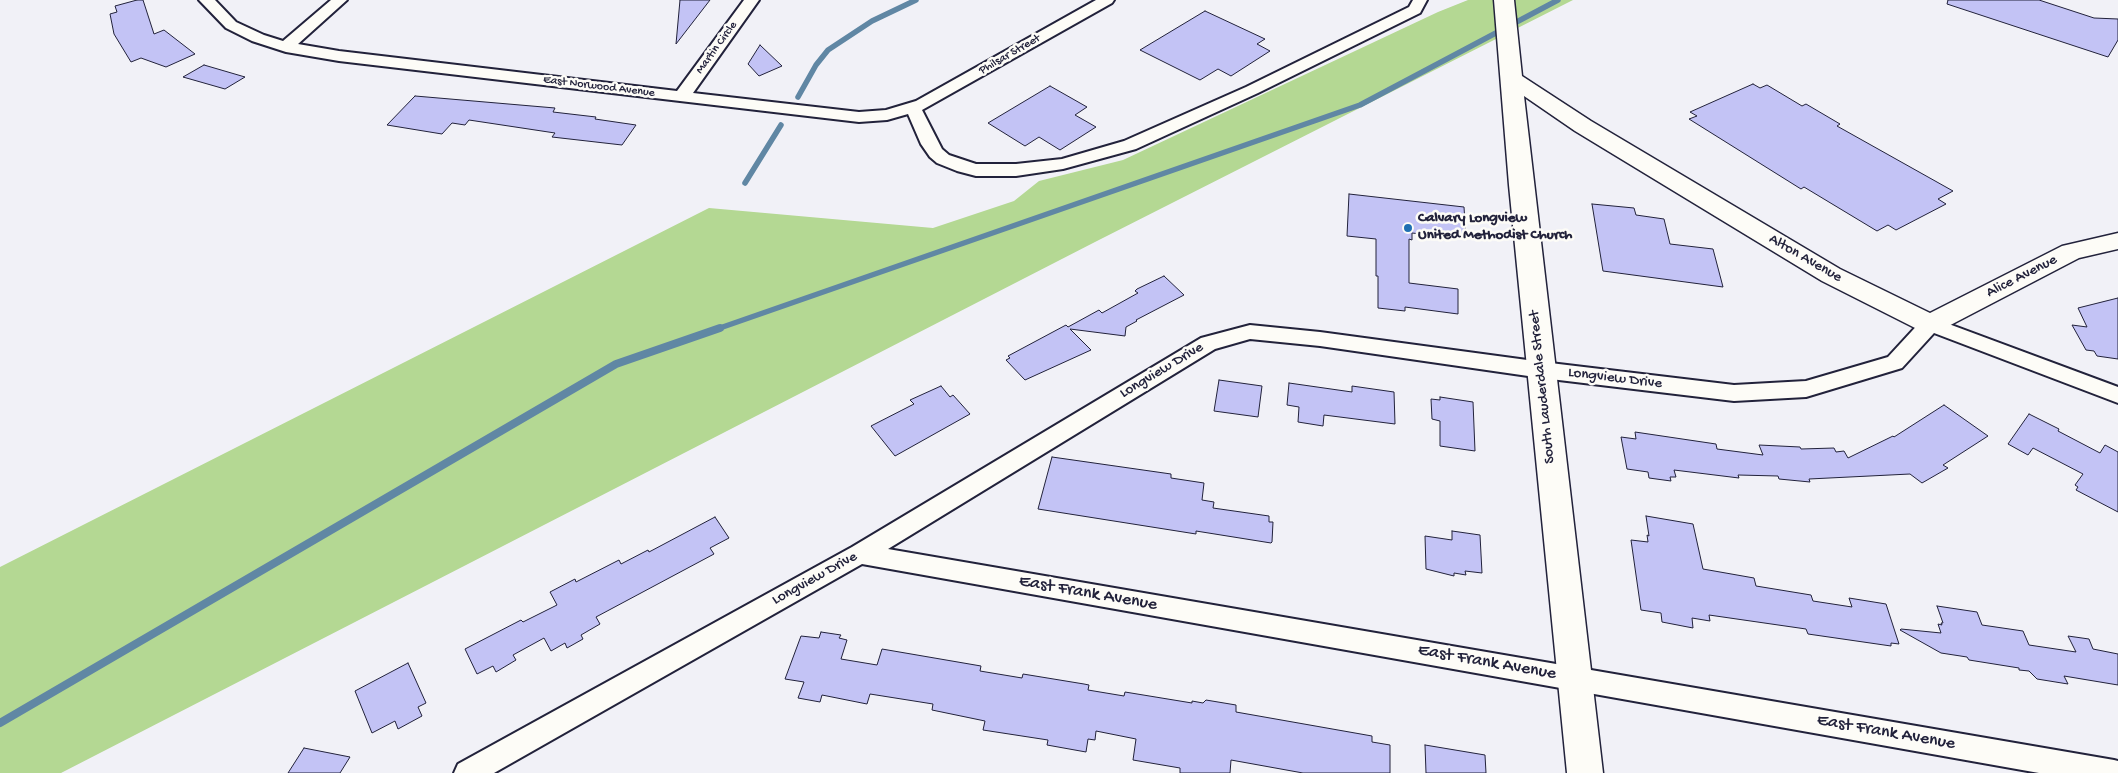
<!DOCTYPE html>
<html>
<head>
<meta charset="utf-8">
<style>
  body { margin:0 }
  canvas { display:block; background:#f1f1f7 }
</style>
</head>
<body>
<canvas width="2118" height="773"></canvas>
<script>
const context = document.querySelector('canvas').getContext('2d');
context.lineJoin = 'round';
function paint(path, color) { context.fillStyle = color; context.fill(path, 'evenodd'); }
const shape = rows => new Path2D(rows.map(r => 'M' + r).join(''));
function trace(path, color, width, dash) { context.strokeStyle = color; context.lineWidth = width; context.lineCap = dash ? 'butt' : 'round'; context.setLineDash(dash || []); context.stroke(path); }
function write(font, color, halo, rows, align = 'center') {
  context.font = font + ' "Gochi Hand",sans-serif'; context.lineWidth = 5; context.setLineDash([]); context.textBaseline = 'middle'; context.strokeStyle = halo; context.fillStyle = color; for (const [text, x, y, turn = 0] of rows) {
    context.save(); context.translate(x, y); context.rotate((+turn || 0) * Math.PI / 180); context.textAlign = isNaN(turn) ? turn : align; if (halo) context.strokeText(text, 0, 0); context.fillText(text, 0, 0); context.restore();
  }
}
paint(shape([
  [1468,0,1573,0,1095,242,61,773,0,773,0,567,709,208,933,228,1014,201,1039,181,1123,160,1438,12]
]), '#b4d893');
trace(shape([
  [798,97,816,65,828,50,872,21,916,0],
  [745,183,781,125],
  [717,329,1360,105,1558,0]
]), '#6087a4', 5.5);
trace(shape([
  [0,723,616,364,720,328]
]), '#6087a4', 8);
const building = shape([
  [137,0,143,0,154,34,164,30,195,54,166,67,141,58,131,62,114,34,110,14,117,12,115,6,137,0],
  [680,0,710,0,676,44,680,0],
  [1948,0,2039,0,2094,18,2118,19,2118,40,2108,57,1947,4,1948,0],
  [1205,11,1265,39,1257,44,1270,51,1231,76,1218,69,1200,80,1140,50,1205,11],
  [760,45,782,66,759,76,748,64,760,45],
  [204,65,245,77,225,89,183,77,204,65],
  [1753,84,1760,88,1767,85,1802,106,1806,104,1840,124,1837,126,1953,191,1938,199,1946,204,1896,230,1888,225,1877,231,1804,187,1801,189,1689,119,1697,116,1690,112,1753,84],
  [1050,86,1087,107,1075,115,1096,127,1060,150,1039,137,1025,146,988,123,1050,86],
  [415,96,555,108,553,112,596,117,595,119,636,125,622,145,552,137,555,133,469,120,465,125,452,123,442,134,387,125,415,96],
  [1349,194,1464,207,1466,239,1412,233,1412,240,1409,239,1409,283,1458,289,1458,314,1405,307,1405,311,1378,308,1378,276,1376,276,1376,239,1347,236,1349,194],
  [1592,204,1634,208,1636,215,1664,219,1670,244,1713,249,1723,287,1603,271,1592,204],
  [1164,276,1184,295,1136,320,1137,321,1126,327,1125,336,1070,329,1091,350,1025,380,1006,360,1010,358,1008,356,1066,325,1068,327,1099,310,1102,313,1138,293,1135,291,1137,289,1164,276],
  [2118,298,2118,359,2097,356,2094,351,2086,350,2072,325,2087,327,2078,308,2118,298],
  [1219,380,1262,386,1258,417,1214,411,1219,380],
  [1289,383,1352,392,1352,386,1394,392,1395,424,1324,415,1323,426,1298,422,1299,407,1287,405,1289,383],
  [941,386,950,397,953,395,970,414,895,456,871,426,914,404,910,400,941,386],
  [1440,397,1473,402,1475,451,1440,446,1440,421,1432,419,1431,399,1440,400,1440,397],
  [1944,405,1988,436,1943,465,1948,468,1922,483,1910,474,1809,479,1810,482,1779,479,1778,476,1738,475,1739,478,1674,470,1676,477,1670,477,1671,481,1649,478,1648,472,1627,469,1621,437,1636,439,1635,432,1716,444,1717,449,1763,455,1759,445,1800,447,1801,449,1834,448,1836,452,1844,451,1848,458,1893,436,1894,437,1944,405],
  [2029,414,2059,429,2058,431,2100,453,2105,445,2118,452,2118,512,2076,490,2078,487,2075,485,2083,474,2033,448,2028,455,2008,444,2029,414],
  [1052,457,1171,474,1171,478,1204,483,1202,500,1214,502,1213,508,1269,516,1269,522,1273,522,1272,542,1271,543,1196,531,1196,534,1038,509,1052,457],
  [1646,516,1693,524,1703,569,1754,578,1756,586,1811,595,1813,601,1852,607,1849,598,1886,604,1899,644,1891,643,1891,646,1808,634,1806,629,1709,615,1710,621,1692,618,1693,628,1662,622,1661,613,1641,610,1631,540,1648,542,1647,535,1649,536,1646,516],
  [715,517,729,538,710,548,714,554,596,617,600,624,581,635,583,639,567,648,565,643,551,651,544,638,513,655,516,660,496,672,493,666,477,674,465,649,521,620,523,622,557,605,550,592,575,579,576,582,619,560,621,564,648,550,649,552,715,517],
  [1452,531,1480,535,1482,573,1465,571,1466,575,1454,573,1454,576,1426,569,1425,536,1452,540,1452,531],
  [1937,606,1977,612,1982,625,2023,631,2029,645,2076,652,2068,636,2089,639,2093,649,2118,654,2118,685,2064,676,2068,684,2037,679,2029,671,2019,670,2019,668,1969,660,1967,657,1941,653,1900,630,1901,629,1941,633,1938,624,1942,625,1941,623,1943,623,1937,606],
  [821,632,841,635,839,638,847,640,841,659,877,665,882,649,981,666,980,671,1022,678,1023,674,1084,684,1089,685,1088,690,1124,696,1125,692,1192,703,1192,701,1203,703,1206,700,1236,705,1236,712,1372,736,1372,742,1390,745,1390,773,1303,773,1231,760,1230,773,1180,773,1180,768,1133,760,1136,739,1096,731,1095,740,1088,739,1086,752,1047,745,1048,740,983,730,985,721,932,710,933,704,870,694,867,704,822,695,820,702,798,698,804,682,785,679,801,636,819,638,821,632],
  [408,663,426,703,418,707,422,716,398,729,395,721,372,733,355,691,408,663],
  [1425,745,1485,755,1486,773,1426,773,1425,745],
  [304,748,350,757,340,773,288,773,304,748]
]);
paint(building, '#c3c3f5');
trace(building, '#22223b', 1);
const street = shape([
  [199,0,215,0,236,22,264,35,283,41,331,0,347,0,298,44,339,51,677,91,744,0,759,0,693,93,859,112,886,110,916,101,1096,0,1114,0,1112,3,922,110,942,149,949,155,976,164,1016,164,1062,159,1124,141,1246,87,1409,7,1413,0,1427,0,1420,13,1258,93,1136,149,1063,169,1016,176,976,176,957,171,937,163,930,157,921,144,908,114,887,120,859,122,339,61,286,52,252,41,226,28,199,0],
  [1930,317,2118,387,2118,403,1934,333,1902,368,1806,397,1734,401,1542,378,1320,346,1250,339,1215,349,888,549,2114,760,2118,761,2118,773,2039,773,862,564,494,773,454,773,458,764,852,547,1201,338,1250,325,1320,332,1542,362,1734,385,1806,381,1888,357,1923,319,1930,317]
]);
const secondary = shape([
  [1494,0,1514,0,1522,76,1591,121,1840,269,1930,313,2062,246,2118,233,2118,249,2079,258,1939,331,1930,333,1921,331,1822,281,1575,131,1524,96,1603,773,1567,773,1509,185,1494,0]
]);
trace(street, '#22223b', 4);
trace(secondary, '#22223b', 3);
paint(street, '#fdfcf7');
paint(secondary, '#fdfcf7');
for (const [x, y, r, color] of [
  [1408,228,5,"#1f6fb2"]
]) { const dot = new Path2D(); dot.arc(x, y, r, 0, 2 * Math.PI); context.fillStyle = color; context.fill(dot); trace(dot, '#fdfcf7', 2); }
write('12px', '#22223b', '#fdfcf7', [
  ["Martin Circle",717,48,-54],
  ["Philsar Street",1010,55,-30],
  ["East Norwood Avenue",599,87,7]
]);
write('bold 15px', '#22223b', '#fdfcf7', [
  ["Calvary Longview",1418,219],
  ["United Methodist Church",1418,236]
], 'left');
write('15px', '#22223b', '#fdfcf7', [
  ["Alton Avenue",1805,259,30],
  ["Alice Avenue",2022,277,-27],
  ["Longview Drive",1162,371,-31],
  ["Longview Drive",1615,379,7],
  ["South Lauderdale Street",1543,387,-96],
  ["Longview Drive",815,579,-29]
]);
write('18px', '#22223b', '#fdfcf7', [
  ["East Frank Avenue",1088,594,10],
  ["East Frank Avenue",1487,663,10],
  ["East Frank Avenue",1886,733,10]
]);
</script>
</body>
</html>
